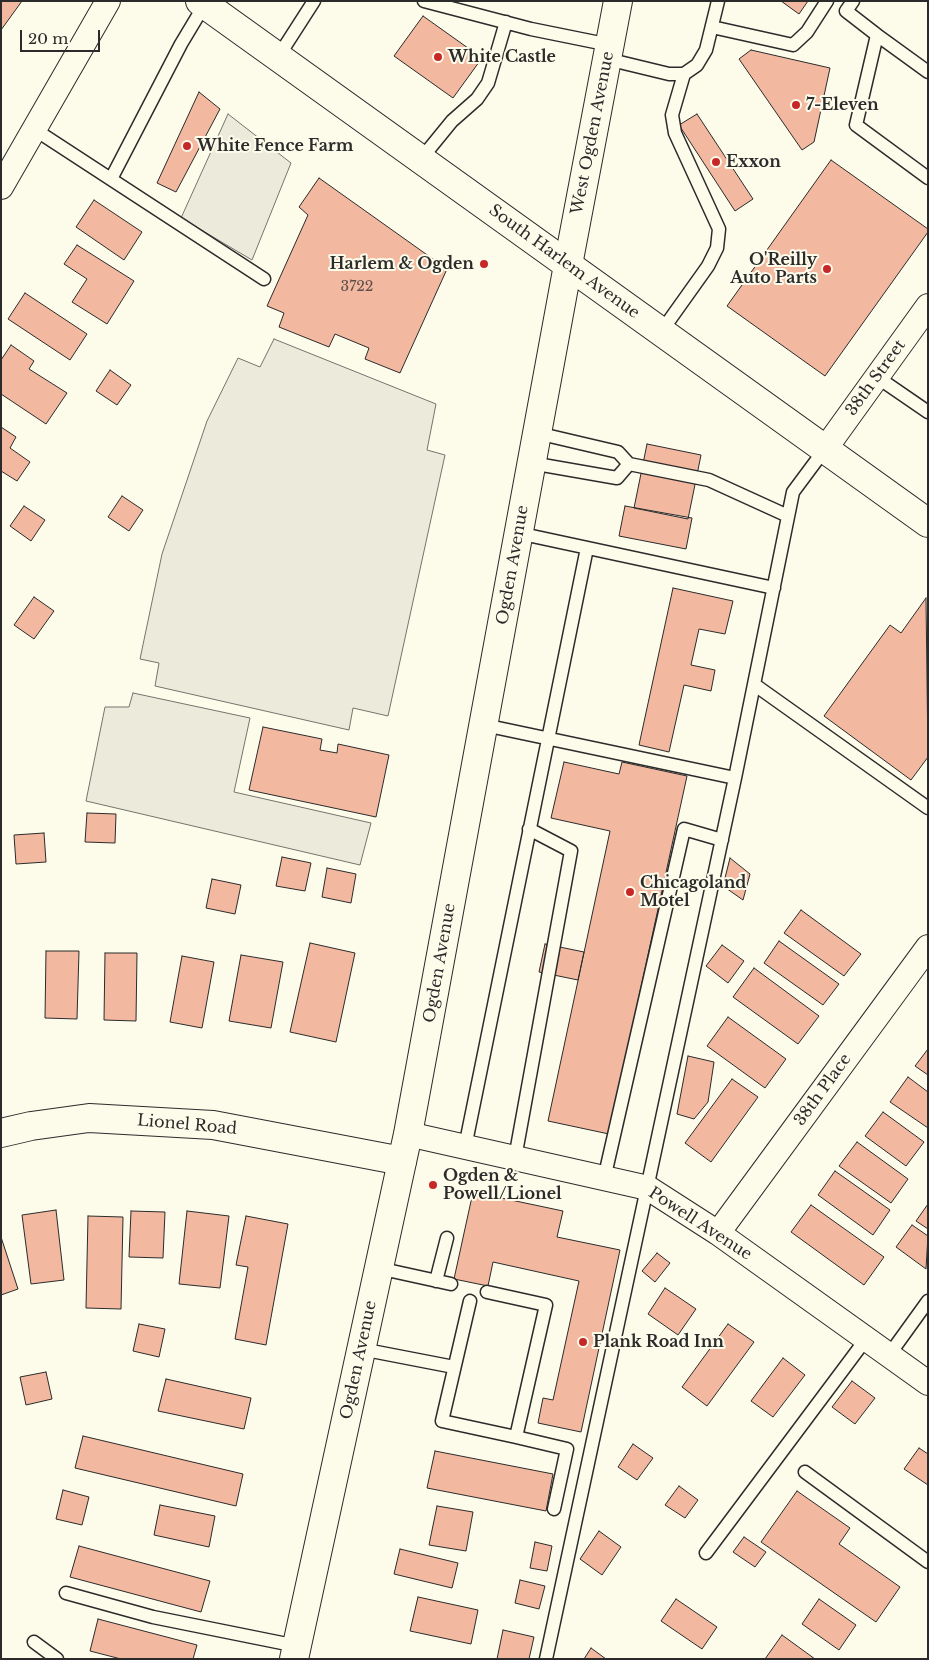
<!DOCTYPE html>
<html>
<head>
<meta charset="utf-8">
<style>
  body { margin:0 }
  #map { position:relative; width:929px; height:1660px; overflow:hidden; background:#fdfbea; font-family:"Libre Baskerville",serif }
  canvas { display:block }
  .frame { position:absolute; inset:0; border:2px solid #2b2b2b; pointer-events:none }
  .scale { position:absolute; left:20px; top:30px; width:80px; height:22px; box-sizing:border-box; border:2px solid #2b2b2b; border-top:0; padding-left:6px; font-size:15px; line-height:18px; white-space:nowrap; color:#2b2b2b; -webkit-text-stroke:4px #fdfbea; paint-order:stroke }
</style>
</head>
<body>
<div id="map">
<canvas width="929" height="1660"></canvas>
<div class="frame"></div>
<div class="scale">20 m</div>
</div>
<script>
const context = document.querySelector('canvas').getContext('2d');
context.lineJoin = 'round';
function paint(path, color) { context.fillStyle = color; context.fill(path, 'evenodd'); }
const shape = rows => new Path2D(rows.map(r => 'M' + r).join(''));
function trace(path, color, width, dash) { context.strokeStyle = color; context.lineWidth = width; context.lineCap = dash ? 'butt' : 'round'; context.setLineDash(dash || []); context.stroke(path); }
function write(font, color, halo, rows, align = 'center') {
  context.font = font + ' "Libre Baskerville",serif'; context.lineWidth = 4; context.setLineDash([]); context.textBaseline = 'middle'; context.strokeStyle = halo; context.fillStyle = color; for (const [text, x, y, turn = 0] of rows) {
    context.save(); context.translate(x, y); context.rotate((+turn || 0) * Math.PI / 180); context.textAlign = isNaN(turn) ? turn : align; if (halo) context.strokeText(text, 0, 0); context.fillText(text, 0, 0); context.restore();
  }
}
const parking = shape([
  [228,114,291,163,252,260,181,218,228,114],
  [274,339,436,404,427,450,445,455,388,716,353,708,349,730,155,686,159,663,140,659,162,554,207,421,238,358,260,367,274,339],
  [133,693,250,718,234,792,371,823,360,865,86,801,105,707,129,707,133,693]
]);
paint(parking, '#eceadb');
trace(parking, '#74746e', 1);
const building = shape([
  [1,1,22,1,1,30,1,1],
  [781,1,808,1,799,14,781,1],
  [423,16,482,58,453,98,394,56,423,16],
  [751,50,830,68,814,142,802,150,739,59,751,50],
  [199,92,220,109,176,192,157,183,199,92],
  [697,114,753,199,735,211,679,125,697,114],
  [831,160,928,229,928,232,825,376,727,306,831,160],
  [319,178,447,269,400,373,365,359,369,348,335,334,329,347,279,327,284,313,267,306,308,215,299,207,319,178],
  [94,200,142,232,124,260,76,227,94,200],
  [77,245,134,281,107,324,72,302,87,279,64,264,77,245],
  [25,293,87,334,70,360,8,319,25,293],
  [11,345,34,361,29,369,67,393,46,424,1,394,1,360,11,345],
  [110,370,131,385,117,405,96,391,110,370],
  [1,427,16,437,10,448,30,462,17,481,1,471,1,427],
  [647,444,701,455,688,519,634,508,647,444],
  [122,496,143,510,129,531,108,517,122,496],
  [24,506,45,520,31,541,10,526,24,506],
  [625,506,692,518,686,549,619,536,625,506],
  [673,588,733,601,725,634,699,629,691,665,715,670,711,691,684,685,669,752,639,745,673,588],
  [34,597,54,611,34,639,14,625,34,597],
  [926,598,928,757,911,780,824,716,890,625,901,633,926,598],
  [263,727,322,739,320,750,337,753,338,744,389,755,376,817,249,790,263,727],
  [564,762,619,774,622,762,687,776,609,1134,548,1121,610,831,551,818,564,762],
  [87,813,116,814,115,843,85,842,87,813],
  [44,833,46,862,16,864,14,835,44,833],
  [282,857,311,863,305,891,276,886,282,857],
  [730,858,750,874,743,900,723,886,730,858],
  [327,868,356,874,351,903,322,897,327,868],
  [212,879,241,885,235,914,206,908,212,879],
  [801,910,861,954,844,976,784,933,801,910],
  [779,941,839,984,823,1005,764,963,779,941],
  [310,943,355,953,336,1042,290,1032,310,943],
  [545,944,584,952,578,980,539,972,545,944],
  [722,945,744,961,728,983,706,966,722,945],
  [46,951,79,951,77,1019,45,1018,46,951],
  [105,953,137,953,136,1021,104,1020,105,953],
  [241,955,283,962,271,1028,229,1021,241,955],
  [182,956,214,962,202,1028,170,1022,182,956],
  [754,968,819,1016,798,1044,733,997,754,968],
  [728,1017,786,1059,765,1088,707,1046,728,1017],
  [928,1049,928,1075,915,1066,928,1049],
  [688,1056,714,1062,708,1102,694,1119,677,1114,688,1056],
  [908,1077,928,1092,928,1128,890,1102,908,1077],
  [732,1079,758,1097,711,1162,685,1143,732,1079],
  [883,1112,924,1142,906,1166,865,1136,883,1112],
  [857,1142,908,1179,891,1203,839,1166,857,1142],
  [835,1171,890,1210,873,1235,818,1195,835,1171],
  [473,1192,563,1211,557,1237,620,1250,581,1432,538,1423,543,1398,553,1400,579,1281,493,1262,488,1286,454,1279,473,1192],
  [928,1204,928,1229,916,1221,928,1204],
  [811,1205,884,1257,864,1285,791,1232,811,1205],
  [56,1210,64,1280,31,1284,22,1215,56,1210],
  [131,1211,165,1212,163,1258,129,1257,131,1211],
  [187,1211,229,1216,220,1288,179,1284,187,1211],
  [88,1216,123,1217,121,1309,86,1308,88,1216],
  [246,1216,288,1224,266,1345,235,1339,248,1267,236,1265,246,1216],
  [912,1225,928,1236,926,1269,896,1247,912,1225],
  [1,1237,18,1289,1,1295,1,1237],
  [657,1253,670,1263,655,1282,642,1271,657,1253],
  [665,1288,696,1309,678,1335,648,1314,665,1288],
  [139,1324,165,1329,159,1357,133,1351,139,1324],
  [728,1324,754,1342,707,1406,682,1387,728,1324],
  [783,1358,805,1375,773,1417,751,1401,783,1358],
  [46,1372,52,1399,26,1405,20,1377,46,1372],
  [166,1379,251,1398,244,1429,158,1411,166,1379],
  [852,1381,875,1398,855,1424,832,1407,852,1381],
  [83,1436,243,1474,236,1506,75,1468,83,1436],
  [633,1444,653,1458,637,1480,618,1467,633,1444],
  [919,1448,928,1454,928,1485,904,1469,919,1448],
  [435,1451,553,1474,546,1511,427,1488,435,1451],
  [679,1486,698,1500,685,1518,665,1505,679,1486],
  [63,1490,89,1497,82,1525,56,1519,63,1490],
  [797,1491,850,1528,839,1544,900,1587,876,1622,761,1542,797,1491],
  [160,1505,215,1516,209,1547,154,1535,160,1505],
  [437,1506,473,1512,466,1551,429,1545,437,1506],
  [599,1531,621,1547,602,1575,580,1559,599,1531],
  [744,1537,766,1552,755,1567,733,1552,744,1537],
  [535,1542,552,1546,547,1571,530,1568,535,1542],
  [79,1546,210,1581,201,1612,70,1577,79,1546],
  [400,1549,458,1563,452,1588,394,1574,400,1549],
  [520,1580,545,1586,539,1609,515,1603,520,1580],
  [418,1597,478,1610,471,1644,410,1631,418,1597],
  [676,1599,717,1627,702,1649,661,1621,676,1599],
  [819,1599,856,1625,839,1650,802,1624,819,1599],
  [98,1619,197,1645,193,1659,121,1659,90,1651,98,1619],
  [503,1630,534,1637,529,1659,497,1659,503,1630],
  [782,1635,815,1659,765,1659,782,1635],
  [591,1648,606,1659,584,1659,591,1648]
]);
paint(building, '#f2b8a0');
trace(building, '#2b2b2b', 1);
const service = shape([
  [424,1,531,29,610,45],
  [853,1,846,11,877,35,856,125,928,178],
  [712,27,793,45,807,32,827,1],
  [877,35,928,72],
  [278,57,314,1],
  [607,59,669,74,684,74,697,65,706,50,718,1],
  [34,129,264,279],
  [421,159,452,121,477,99,488,83,506,22],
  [111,179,181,44,205,4],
  [661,332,708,266,717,248,719,229,675,133,672,115,684,74],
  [877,377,928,412],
  [537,433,618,452,629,464,709,480,788,516],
  [531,463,617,478,629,464],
  [518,533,774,588],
  [755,685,928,808],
  [484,725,735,778],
  [465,1147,587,548],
  [515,1158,571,851,529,829],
  [604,1179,684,829,722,840],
  [378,1268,451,1284],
  [436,1281,447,1238],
  [470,1301,442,1421,516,1437,546,1305,487,1292],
  [361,1349,454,1367],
  [889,1355,928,1301],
  [516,1437,567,1449,554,1509],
  [805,1472,928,1562],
  [706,1553,866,1339],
  [66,1593,153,1617,297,1646],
  [34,1642,57,1659],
  [546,1659,735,778,793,492,825,449]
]);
const minor = shape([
  [1,187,108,1],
  [825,449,928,306],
  [408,1134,648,1188,718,1233,928,1383],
  [718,1233,928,947]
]);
const tertiary = shape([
  [1,1133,31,1126,89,1118,213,1125,402,1161]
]);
const secondary = shape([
  [568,265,618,1]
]);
const primary = shape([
  [200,1,928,523],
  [294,1659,408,1134,568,265]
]);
trace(service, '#2b2b2b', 15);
trace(minor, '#2b2b2b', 26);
trace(tertiary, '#2b2b2b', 30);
trace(secondary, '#2b2b2b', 30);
trace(primary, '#2b2b2b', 30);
trace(service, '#fdfbea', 12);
trace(minor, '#fdfbea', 24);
trace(tertiary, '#fdfbea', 28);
trace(secondary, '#fdfbea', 28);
trace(primary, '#fdfbea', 28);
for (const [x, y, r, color] of [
  [438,57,5,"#c62828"],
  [796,105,5,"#c62828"],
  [187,146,5,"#c62828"],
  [716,162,5,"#c62828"],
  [484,264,5,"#c62828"],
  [827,269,5,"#c62828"],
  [630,892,5,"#c62828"],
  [433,1185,5,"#c62828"],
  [583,1342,5,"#c62828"]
]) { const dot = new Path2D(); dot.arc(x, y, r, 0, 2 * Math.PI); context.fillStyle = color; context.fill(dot); trace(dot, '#fdfbea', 2); }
write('14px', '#5d4e48', null, [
  ["3722",357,287]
]);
write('bold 16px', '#2b2b2b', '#fdfbea', [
  ["White Castle",448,57],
  ["7-Eleven",806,105],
  ["White Fence Farm",197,146],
  ["Exxon",726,162],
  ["O'Reilly",817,260,"right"],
  ["Auto Parts",817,278,"right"],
  ["Harlem & Ogden",474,264,"right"],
  ["Chicagoland",640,883],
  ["Motel",640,901],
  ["Ogden &",443,1176],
  ["Powell/Lionel",443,1194],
  ["Plank Road Inn",593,1342]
], 'left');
write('16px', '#2b2b2b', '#fdfbea', [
  ["West Ogden Avenue",593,133,-79],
  ["South Harlem Avenue",564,262,36],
  ["38th Street",876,378,-54],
  ["Ogden Avenue",513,565,-80],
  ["Ogden Avenue",440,963,-80],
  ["38th Place",823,1090,-54],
  ["Lionel Road",187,1125,5],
  ["Powell Avenue",700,1224,33],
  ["Ogden Avenue",359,1360,-78]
]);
</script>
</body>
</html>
